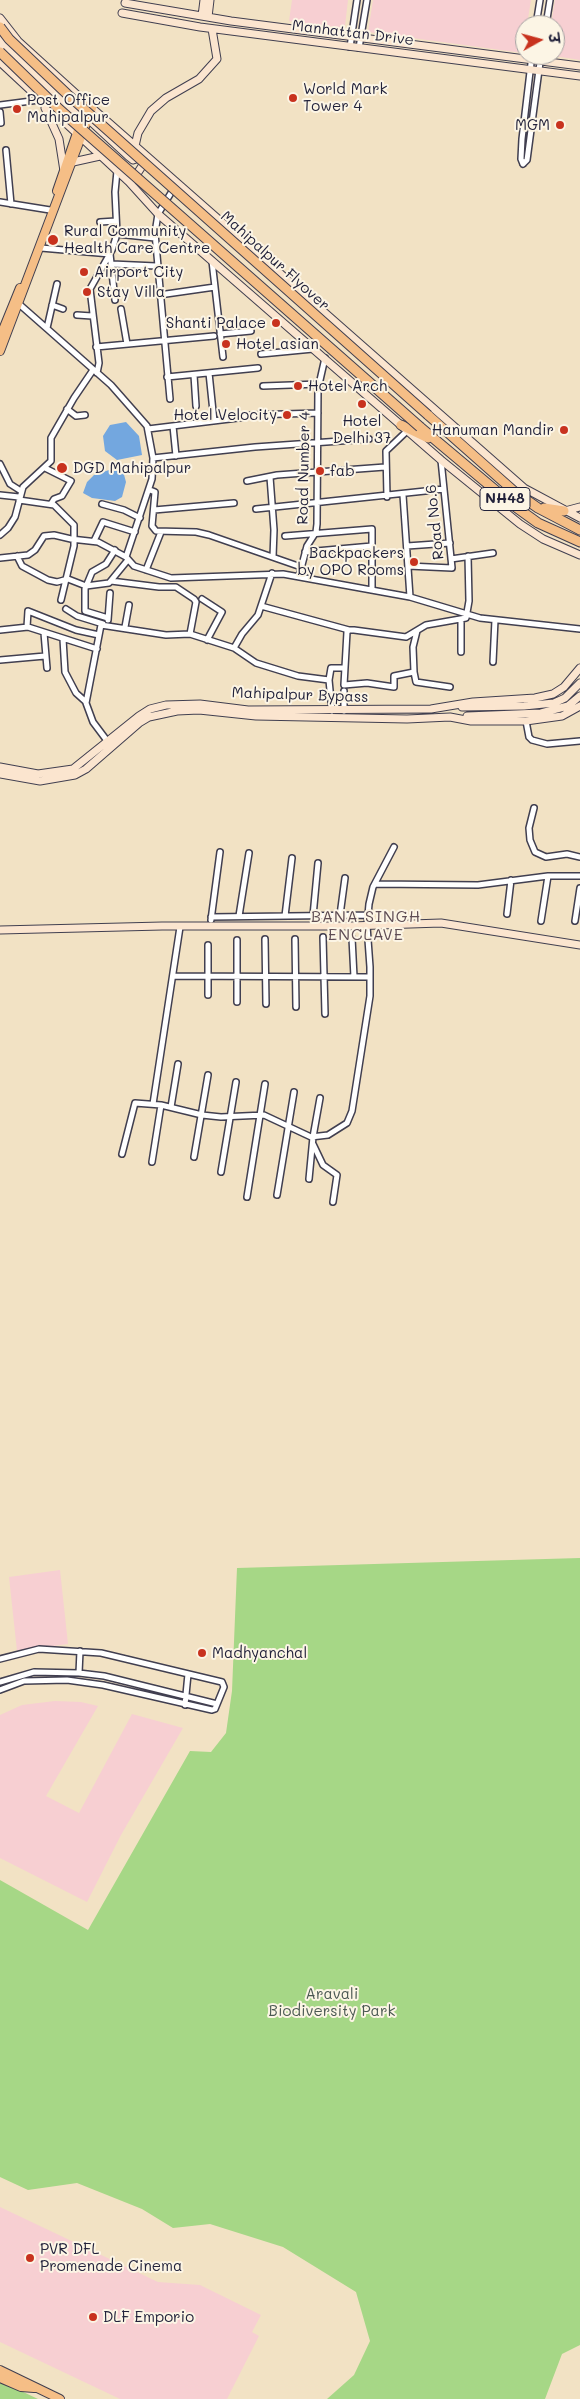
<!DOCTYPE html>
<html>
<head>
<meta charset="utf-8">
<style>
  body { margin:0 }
  #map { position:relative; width:580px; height:2399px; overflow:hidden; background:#f2e2c4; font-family:Mali,"Playpen Sans Deva",sans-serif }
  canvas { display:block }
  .north { position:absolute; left:515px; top:15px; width:50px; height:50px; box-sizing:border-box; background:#fcf5e5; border:1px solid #a5a1a1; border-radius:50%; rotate:83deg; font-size:14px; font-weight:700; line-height:20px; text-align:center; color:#22223b }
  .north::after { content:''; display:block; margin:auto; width:18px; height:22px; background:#c8321e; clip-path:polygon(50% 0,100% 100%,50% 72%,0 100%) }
</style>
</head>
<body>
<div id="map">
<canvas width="580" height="2399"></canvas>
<div class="north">उ</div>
</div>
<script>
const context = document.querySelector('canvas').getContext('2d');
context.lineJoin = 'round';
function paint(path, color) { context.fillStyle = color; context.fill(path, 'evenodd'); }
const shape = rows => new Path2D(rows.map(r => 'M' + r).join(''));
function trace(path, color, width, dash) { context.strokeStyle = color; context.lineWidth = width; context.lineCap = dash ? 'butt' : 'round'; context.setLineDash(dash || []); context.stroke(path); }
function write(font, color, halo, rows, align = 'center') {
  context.font = font + ' Mali,sans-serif'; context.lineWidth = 4; context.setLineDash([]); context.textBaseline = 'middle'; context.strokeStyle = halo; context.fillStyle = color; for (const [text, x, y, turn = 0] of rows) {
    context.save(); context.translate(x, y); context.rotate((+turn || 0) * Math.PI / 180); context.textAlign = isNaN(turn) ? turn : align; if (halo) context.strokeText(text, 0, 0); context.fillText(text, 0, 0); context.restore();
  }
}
paint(shape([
  [292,0,348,0,345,26,342,28,289,21],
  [373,0,531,0,527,25,525,25,523,53,368,32],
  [555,0,580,0,580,60,548,55,555,55,555,25,551,25],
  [60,1570,68,1644,17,1651,9,1577],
  [55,1701,81,1702,98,1706,46,1796,79,1813,132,1714,183,1728,121,1835,87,1902,0,1858,0,1715,22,1705],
  [0,2207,158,2282,200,2285,261,2315,252,2332,259,2336,227,2399,120,2399,0,2342]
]), '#f7cfd2');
paint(shape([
  [580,1558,580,2345,562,2354,545,2399,327,2399,354,2375,370,2341,356,2292,283,2247,210,2224,173,2228,142,2209,77,2183,28,2190,0,2177,0,1880,88,1930,190,1751,211,1752,226,1733,232,1691,237,1568],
  [0,2381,38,2399,0,2399]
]), '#a6d786');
paint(shape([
  [126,422,139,436,142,455,117,460,105,451,103,436,110,425],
  [109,470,123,471,126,482,122,497,115,501,92,498,83,493,87,482,94,475]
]), '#73a7df');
const street = shape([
  [536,25,540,0],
  [546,25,550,0],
  [350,47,357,0],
  [359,48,367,0],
  [0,105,39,100],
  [0,112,1,123],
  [6,150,11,204],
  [523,164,527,160,541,55],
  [523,164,521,159,522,139,532,55],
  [0,202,50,210],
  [100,222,116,221],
  [117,234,155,238],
  [41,248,110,254],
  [110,254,115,300],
  [212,261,223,357],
  [112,264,156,266],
  [159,295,215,287],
  [19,304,111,385,147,426,153,458,152,479,126,557],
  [52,305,63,309],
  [121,309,127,344],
  [77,315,92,316],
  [47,328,57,284],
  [220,334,251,331],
  [96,347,214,336],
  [261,354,313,349],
  [97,373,99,363,90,289,112,250,117,234,115,192,117,171],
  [209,373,214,421],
  [194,375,196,406],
  [167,377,258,368],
  [263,386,319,384],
  [170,399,155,233,158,214,174,188],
  [67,409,76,416,85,415],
  [251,415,318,413],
  [173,426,176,456],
  [148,429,246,417],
  [153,458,255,447,369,439],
  [0,464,10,484,21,491],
  [45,468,71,481,62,496,54,499,51,504],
  [270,477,274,530,273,557],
  [247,481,277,475,385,467],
  [150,490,155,492,152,526,156,531,196,532,209,535,301,567],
  [0,495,19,497],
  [403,495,410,597],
  [387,497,386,451,407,431],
  [19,500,54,505,74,525,74,546,61,600],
  [102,504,124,510,140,518],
  [256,509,444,489],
  [154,510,234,503],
  [0,535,8,528,15,517,23,487,51,461,51,438,74,398,93,370],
  [285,536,372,529,372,590],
  [94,541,103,522,135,532],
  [407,546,450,543],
  [305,552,372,546],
  [17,556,22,566,48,580,57,582,68,579,86,586,109,583,127,561],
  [0,558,28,555,35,550,44,536,54,535,71,539,98,542,126,557,134,566,171,578,283,574,410,597,480,618,580,629],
  [451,559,493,553],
  [408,566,452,568,441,460],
  [146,570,161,532],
  [272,573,258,615,242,634,234,648,256,663,298,676,329,680,332,711],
  [299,576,307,546,316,532,317,524,318,389,325,358],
  [111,581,159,587,176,587,194,599,196,602,190,634],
  [202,599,222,612,207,640],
  [261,606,349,630],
  [66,609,77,616,103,624],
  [108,618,85,611,85,589,92,572,106,564,115,550],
  [108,620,110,593],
  [27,627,28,611,76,630,99,635],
  [125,627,129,605],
  [0,630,28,627,97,649],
  [44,633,47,668],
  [63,639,65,672,76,693,86,702],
  [461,652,461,620],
  [0,660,45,656],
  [493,662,495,620],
  [414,672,413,647,417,631],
  [329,680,331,668,343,668],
  [450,687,416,682,414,672,394,676,394,687,367,683,344,685,347,632,349,630,354,630,406,637,426,625,466,618,469,601,468,556],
  [344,691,344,711],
  [526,721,529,737,532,740,547,744,580,741],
  [108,742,93,722,86,703,101,625,166,635,190,634,234,648],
  [534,808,529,828,530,840,535,852,546,857,567,854,580,857],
  [375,884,478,885,548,876,580,876],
  [507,914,511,880],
  [340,915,345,878],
  [239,916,249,853],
  [285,916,292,858],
  [313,916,318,863],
  [211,917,367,915],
  [211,920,220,852],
  [541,921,548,876],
  [575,921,580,888],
  [323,937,325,1014],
  [352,938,354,977],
  [265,939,266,1004],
  [295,939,296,1007],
  [237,940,237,1002],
  [173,976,370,977],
  [208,995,208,945],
  [153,1104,180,927],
  [171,1107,178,1064],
  [313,1144,323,1165,337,1175,333,1202],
  [122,1154,135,1103,161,1105,202,1115,221,1117,264,1115,311,1137,328,1135,347,1123,352,1111,370,996,370,967,367,926,369,904,373,887,394,847],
  [194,1157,208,1075],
  [152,1162,161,1105],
  [221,1172,236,1082],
  [309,1179,313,1137,320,1098],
  [277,1195,294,1092],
  [247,1197,265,1084],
  [0,1659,39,1649,101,1653,222,1682,224,1687,215,1709,212,1710,103,1685,67,1680,24,1681,0,1690],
  [79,1673,80,1651],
  [0,1682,34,1672,79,1673,104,1676,217,1704],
  [185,1705,188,1674]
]);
const secondary = shape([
  [125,3,231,21,580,66],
  [122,13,200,27,580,76],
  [202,16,204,0],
  [208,17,210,0],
  [0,18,18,41,83,100,524,488,580,518],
  [0,36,8,45,128,156,133,160,142,157],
  [0,45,85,126],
  [0,62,129,182,158,214,441,460,520,524,543,539,580,555],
  [45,108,59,139,64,171],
  [135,146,138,133,151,111,166,98,199,79,217,59,212,29],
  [73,162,100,156],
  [133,180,146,160],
  [565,511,580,507],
  [462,707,524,706,554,703,565,698,580,683],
  [467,716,541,713,568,706,580,696],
  [0,767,38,774,73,769,139,716,150,709,166,705,200,704,248,710,431,709,473,702,535,698,553,694,564,687,580,668],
  [0,774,40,781,75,775,86,769,139,723,149,717,177,711,199,710,256,716,407,719,450,717,471,721,526,721,562,716,580,706],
  [0,930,162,926,350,926,441,923,580,945]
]);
const primary = shape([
  [57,191,87,104],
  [0,337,20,288],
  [0,351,92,108],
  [0,2370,60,2399],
  [0,2378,21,2387,34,2388]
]);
const highway = shape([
  [428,415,515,492,538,508,580,530],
  [401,425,428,438],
  [420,427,513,505,538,523,580,542],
  [544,508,564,511]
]);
trace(street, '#413f50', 8);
trace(secondary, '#413f50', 9);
trace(primary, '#413f50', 10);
trace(highway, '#413f50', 11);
trace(street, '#fff', 5);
trace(secondary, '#fbe5cf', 7);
trace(primary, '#f5be86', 8);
trace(highway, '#f5be86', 9);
const highwayBridge = shape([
  [0,27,9,39,67,94,428,415],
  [0,52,60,110,420,427]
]);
trace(highwayBridge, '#413f50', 11, []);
trace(highwayBridge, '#f5be86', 9);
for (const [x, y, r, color] of [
  [293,98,5,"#c8321e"],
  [17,109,5,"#c8321e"],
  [560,125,5,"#c8321e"],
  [53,240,6,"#c8321e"],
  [84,272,5,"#c8321e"],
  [87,292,5,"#c8321e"],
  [276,323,5,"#c8321e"],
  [226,344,5,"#c8321e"],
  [298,386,5,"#c8321e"],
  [362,404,5,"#c8321e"],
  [287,415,5,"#c8321e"],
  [564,430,5,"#c8321e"],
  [62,468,6,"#c8321e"],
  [320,471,5,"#c8321e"],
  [414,562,5,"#c8321e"],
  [202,1653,5,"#c8321e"],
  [30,2258,5,"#c8321e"],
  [93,2317,5,"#c8321e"]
]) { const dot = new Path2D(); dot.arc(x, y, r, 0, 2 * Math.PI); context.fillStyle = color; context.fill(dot); trace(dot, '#fcf5e5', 2); }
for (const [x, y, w] of [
  [505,499,50]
]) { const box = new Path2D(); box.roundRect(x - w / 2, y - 11.5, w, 23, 4); context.fillStyle = '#fcf5e5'; context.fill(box); trace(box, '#22223b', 1); }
write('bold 14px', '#22223b', null, [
  ["NH48",505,499]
]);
write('15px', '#22223b', '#fcf5e5', [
  ["Manhattan Drive",353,33,7],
  ["Mahipalpur Flyover",275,261,42],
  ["Road Number 4",304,468,-89],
  ["Road No.6",435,522,-96],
  ["Mahipalpur Bypass",300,695,2]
]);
write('15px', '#22223b', '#fcf5e5', [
  ["World Mark",303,89],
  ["Tower 4",303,106],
  ["Post Office",27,100],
  ["Mahipalpur",27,117],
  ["MGM",550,125,"right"],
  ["Rural Community",64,231],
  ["Health Care Centre",64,248],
  ["Airport City",94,272],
  ["Stay Villa",97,292],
  ["Shanti Palace",266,323,"right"],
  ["Hotel asian",236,344],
  ["Hotel Arch",308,386],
  ["Hotel Velocity",277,415,"right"],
  ["Hotel",362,421,"center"],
  ["Delhi 37",362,438,"center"],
  ["Hanuman Mandir",554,430,"right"],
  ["DGD Mahipalpur",73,468],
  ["fab",330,471],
  ["Backpackers",404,553,"right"],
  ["by OPO Rooms",404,570,"right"],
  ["Madhyanchal",212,1653],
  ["PVR DFL",40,2249],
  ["Promenade Cinema",40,2266],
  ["DLF Emporio",103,2317]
], 'left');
write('15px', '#4a5852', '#fcf5e5', [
  ["Aravali",332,1994],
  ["Biodiversity Park",332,2011]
]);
context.letterSpacing = '1px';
write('16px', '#5f4d54', '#fcf5e5', [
  ["BANA SINGH",366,917],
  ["ENCLAVE",366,935]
]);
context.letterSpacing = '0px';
</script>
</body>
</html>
